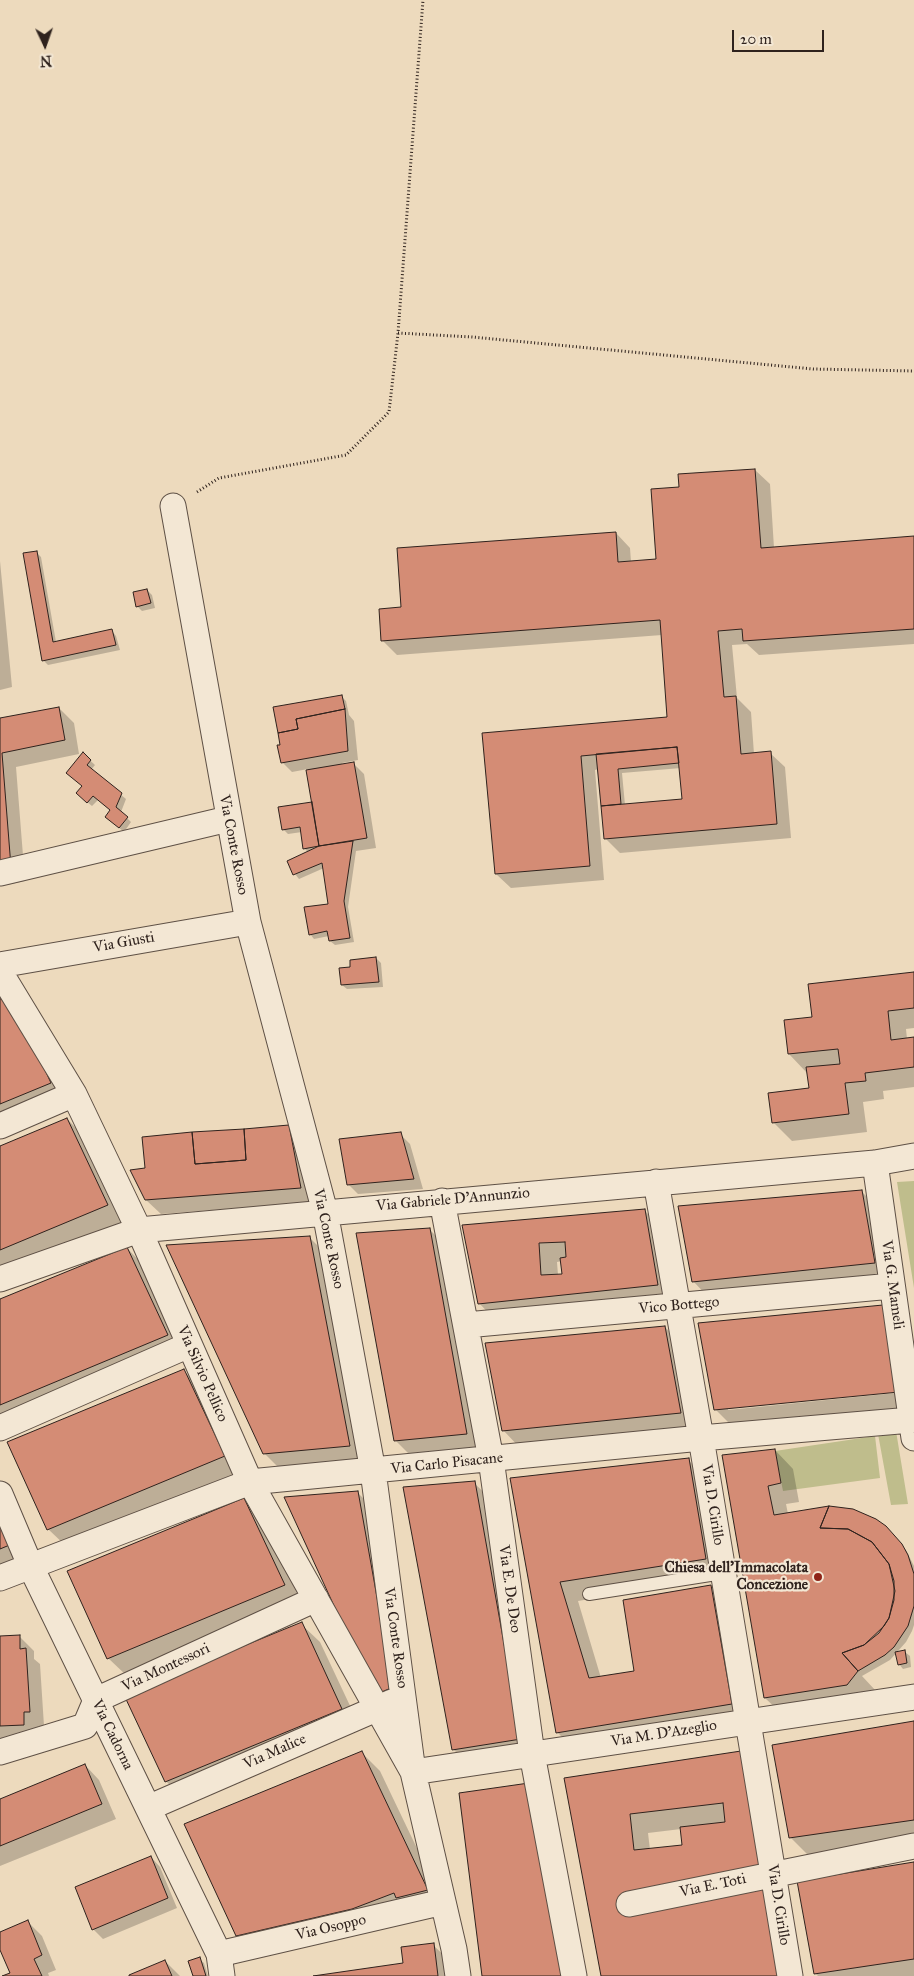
<!DOCTYPE html>
<html>
<head>
<meta charset="utf-8">
<style>
  body { margin:0 }
  #map { position:relative; width:914px; height:1976px; overflow:hidden; background:#eddabd; font-family:"IM FELL Great Primer",serif }
  canvas { display:block }
  .north { position:absolute; left:20px; top:20px; width:50px; height:50px; -webkit-text-stroke:4px #f3e7d4; paint-order:stroke; rotate:177deg; font-size:14px; font-weight:700; line-height:20px; text-align:center; color:#2f221d }
  .north::after { content:''; display:block; margin:auto; width:18px; height:22px; background:#2f221d; clip-path:polygon(50% 0,100% 100%,50% 72%,0 100%) }
  .scale { position:absolute; left:732px; top:30px; width:92px; height:22px; box-sizing:border-box; border:2px solid #2f221d; border-top:0; padding-left:6px; font-size:15px; line-height:18px; white-space:nowrap; color:#2f221d; -webkit-text-stroke:4px #f3e7d4; paint-order:stroke }
</style>
</head>
<body>
<div id="map">
<canvas width="914" height="1976"></canvas>
<div class="north">N</div>
<div class="scale">20 m</div>
</div>
<script>
const context = document.querySelector('canvas').getContext('2d');
context.lineJoin = 'round';
function paint(path, color) { context.fillStyle = color; context.fill(path, 'evenodd'); }
const shape = rows => new Path2D(rows.map(r => 'M' + r).join(''));
function trace(path, color, width, dash) { context.strokeStyle = color; context.lineWidth = width; context.lineCap = dash ? 'butt' : 'round'; context.setLineDash(dash || []); context.stroke(path); }
function write(font, color, halo, rows, align = 'center') {
  context.font = font + ' "IM FELL Great Primer",serif'; context.lineWidth = 4.5; context.setLineDash([]); context.textBaseline = 'middle'; context.strokeStyle = halo; context.fillStyle = color; for (const [text, x, y, turn = 0] of rows) {
    context.save(); context.translate(x, y); context.rotate((+turn || 0) * Math.PI / 180); context.textAlign = isNaN(turn) ? turn : align; if (halo) context.strokeText(text, 0, 0); context.fillText(text, 0, 0); context.restore();
  }
}
paint(shape([
  [914,1181,914,1288,897,1182],
  [896,1431,908,1504,891,1505,878,1434],
  [875,1436,880,1478,783,1491,775,1451]
]), '#bfbd8c');
paint(shape([
  [755,470,770,484,774,548,914,538,914,644,759,655,747,644,732,645,737,698,751,712,754,754,770,753,785,767,791,838,620,853,605,838,599,769,595,770,604,880,511,888,496,874,484,735,669,718,662,635,397,655,382,640,403,608,616,533,630,548,631,562,657,560,681,488],
  [681,768,683,800,625,805,622,773],
  [36,552,41,557,56,642,112,631,116,636,120,650,48,665,44,661,25,554],
  [0,561,12,687,0,690],
  [147,590,152,595,155,608,142,611,137,606],
  [341,696,346,701,349,715,354,721,358,760,342,763,343,766,354,764,364,774,376,848,356,851,348,907,354,942,335,945,330,941,329,936,314,939,310,934,330,905,324,868,299,879,295,874,289,861,308,852,304,848,302,832,288,834,283,829,314,805,308,769,292,772,282,762],
  [59,708,74,723,79,754,16,767,25,881,7,885,0,877,0,720],
  [83,754,95,765,91,770,126,799,121,812,131,822,124,832,111,821,111,811,98,800,92,806,82,798],
  [376,958,381,963,383,987,347,989,342,985],
  [914,973,914,1028,906,1029,907,1039,914,1039,914,1087,883,1091,884,1099,863,1102,867,1132,792,1141,773,1122,811,1089,807,1073,789,1054,813,1018],
  [0,1001,69,1101,0,1130],
  [67,1119,86,1138,126,1224,0,1276,0,1147],
  [288,1126,303,1141,314,1202,161,1214,146,1200,146,1170],
  [400,1134,410,1144,423,1189,358,1194,348,1184],
  [861,1191,880,1210,893,1282,711,1300,693,1281],
  [644,1210,663,1229,676,1303,497,1322,479,1303,464,1226],
  [562,1261,563,1275,558,1275,557,1262],
  [429,1229,448,1248,485,1453,414,1459,396,1441],
  [309,1237,328,1256,367,1464,283,1472,264,1453],
  [127,1248,145,1267,186,1354,0,1416,0,1300],
  [882,1306,914,1410,734,1428,715,1409],
  [905,1390,905,1392,728,1410,728,1407],
  [665,1327,683,1346,699,1431,521,1449,503,1430],
  [184,1371,202,1389,242,1475,67,1547,48,1529],
  [775,1450,793,1469,799,1502,786,1504,788,1514,890,1532,906,1550,914,1566,914,1625,912,1631,906,1642,890,1660,862,1676,876,1691,784,1716,765,1698,723,1456],
  [688,1460,707,1478,724,1577,578,1601,601,1678,635,1672,711,1587,729,1605,750,1722,576,1751,557,1732,511,1479],
  [474,1483,493,1501,539,1757,472,1768,453,1749],
  [357,1492,372,1507,407,1701,376,1694],
  [0,1499,30,1562,0,1575],
  [244,1500,263,1518,302,1604,127,1676,108,1658],
  [301,1624,320,1642,360,1727,184,1800,166,1781],
  [19,1636,34,1651,34,1659,40,1664,44,1726,38,1726,38,1739,0,1741,0,1637],
  [905,1652,910,1656,911,1667,903,1669,899,1664],
  [914,1722,914,1841,809,1856,791,1838,774,1746],
  [362,1753,380,1771,446,1909,256,1954,237,1936],
  [740,1753,797,1976,602,1976,566,1779],
  [681,1829,683,1846,650,1850,648,1833],
  [85,1765,99,1780,116,1819,0,1866,0,1800],
  [151,1857,160,1867,177,1908,103,1939,93,1929],
  [914,1864,914,1976,818,1976,815,1973],
  [28,1922,42,1936,56,1970,48,1973,49,1976,6,1976,11,1974,0,1946,0,1933],
  [433,1945,452,1963,454,1976,322,1976,404,1964],
  [199,1959,204,1963,208,1976,194,1976],
  [165,1961,180,1976,131,1976]
]), '#0003');
const building = shape([
  [755,469,761,548,914,536,914,629,743,641,742,629,718,631,724,697,736,696,741,754,771,751,777,824,604,839,601,806,682,799,677,747,581,756,590,866,495,874,482,733,667,717,660,620,381,641,379,609,401,607,397,548,616,532,618,562,656,559,651,489,679,487,678,474,755,469],
  [37,551,53,642,112,629,116,645,42,661,23,553,37,551],
  [147,589,151,603,136,607,133,592,147,589],
  [342,695,345,709,296,719,298,729,278,733,273,707,342,695],
  [59,707,65,740,2,753,11,867,0,869,0,718,59,707],
  [345,709,348,751,281,763,277,745,280,745,278,733,298,729,296,719,345,709],
  [677,747,679,763,618,769,621,804,601,806,596,754,677,747],
  [83,752,91,760,87,765,122,793,116,807,128,817,119,828,105,817,110,810,93,796,87,803,76,793,82,786,66,773,83,752],
  [354,762,367,838,319,846,306,770,354,762],
  [312,802,319,846,303,849,300,827,282,830,278,807,312,802],
  [353,841,344,901,350,938,329,941,327,931,309,935,304,907,328,904,322,863,293,875,287,861,319,846,353,841],
  [376,957,379,982,341,985,339,968,350,967,350,960,376,957],
  [914,972,914,1008,888,1011,891,1040,914,1037,914,1067,865,1073,866,1081,845,1083,849,1114,772,1123,768,1093,809,1088,806,1067,840,1064,838,1049,788,1054,784,1020,812,1017,808,984,914,972],
  [10,995,51,1083,0,1104,0,999,10,995],
  [67,1118,108,1205,0,1250,0,1146,67,1118],
  [289,1125,301,1188,145,1200,130,1170,145,1168,142,1137,192,1132,195,1164,246,1160,244,1129,289,1125],
  [244,1129,246,1160,195,1164,192,1132,244,1129],
  [401,1132,414,1179,347,1185,339,1139,401,1132],
  [862,1190,875,1263,692,1282,678,1206,862,1190],
  [645,1209,658,1285,478,1304,462,1225,645,1209],
  [565,1242,566,1257,560,1258,562,1274,541,1275,539,1243,565,1242],
  [430,1228,467,1434,394,1441,356,1233,430,1228],
  [310,1236,350,1446,263,1454,166,1245,310,1236],
  [127,1247,168,1335,0,1405,0,1299,127,1247],
  [883,1305,899,1392,714,1410,698,1323,883,1305],
  [665,1326,681,1413,502,1431,485,1343,665,1326],
  [184,1369,225,1456,47,1530,7,1442,184,1369],
  [775,1449,781,1483,768,1486,774,1515,829,1506,820,1528,848,1529,872,1542,889,1564,895,1591,889,1618,879,1633,864,1645,842,1653,858,1671,847,1685,764,1698,722,1455,775,1449],
  [689,1458,706,1559,560,1582,589,1678,634,1671,623,1600,711,1585,732,1704,556,1733,510,1478,689,1458],
  [475,1481,521,1739,452,1750,403,1487,475,1481],
  [358,1491,393,1687,375,1695,284,1497,358,1491],
  [244,1498,285,1585,107,1659,67,1571,244,1498],
  [829,1506,853,1509,876,1519,886,1526,902,1544,908,1555,914,1574,914,1606,908,1626,894,1647,885,1655,858,1671,842,1653,864,1645,884,1626,889,1618,894,1600,894,1581,889,1564,872,1542,848,1529,820,1528,829,1506],
  [0,1518,12,1544,0,1549,0,1518],
  [302,1622,342,1709,165,1782,124,1695,302,1622],
  [20,1635,20,1649,26,1648,30,1712,24,1712,24,1725,0,1726,0,1636,20,1635],
  [905,1650,907,1663,898,1665,895,1652,905,1650],
  [914,1721,914,1820,789,1838,772,1745,914,1721],
  [362,1751,428,1890,396,1898,394,1893,352,1909,236,1936,184,1824,362,1751],
  [741,1751,782,1976,601,1976,564,1778,741,1751],
  [723,1803,725,1822,680,1827,682,1845,634,1850,630,1814,723,1803],
  [85,1764,102,1804,0,1846,0,1799,85,1764],
  [529,1783,566,1976,482,1976,459,1793,529,1783],
  [151,1856,168,1898,92,1930,75,1887,151,1856],
  [914,1862,914,1959,814,1974,797,1881,914,1862],
  [28,1920,42,1955,34,1959,42,1976,2,1976,10,1973,0,1950,0,1932,28,1920],
  [434,1943,438,1976,313,1976,403,1963,401,1947,434,1943],
  [200,1957,206,1976,193,1976,188,1961,200,1957],
  [165,1960,172,1976,129,1976,129,1975,165,1960]
]);
paint(building, '#d48c75');
trace(building, '#2f221d', 1);
const service = shape([
  [589,1594,723,1573]
]);
const minor = shape([
  [173,506,248,922,325,1212,373,1471,413,1772,454,1949,458,1976],
  [0,873,228,819],
  [0,965,248,922],
  [0,972,74,1094,139,1230,250,1482,413,1772,914,1697],
  [0,1126,74,1094],
  [875,1163,914,1438],
  [656,1182,701,1438,790,1976],
  [442,1201,491,1459,532,1754,574,1976],
  [0,1279,139,1230,875,1163,914,1156],
  [466,1325,892,1286],
  [0,1428,189,1345],
  [0,1494,30,1565,219,1954,222,1976],
  [0,1578,250,1482,701,1438,911,1420],
  [0,1752,85,1726,96,1700,316,1599],
  [148,1808,392,1702],
  [629,1904,914,1846],
  [219,1954,443,1902]
]);
trace(service, '#5e5045', 14);
trace(minor, '#5e5045', 27);
trace(shape([
  [398,333,472,337,813,369,914,371],
  [197,492,219,478,346,455,389,412,398,333,423,0]
]), '#2f221d', 3, [1, 2.5]);
trace(service, '#f3e7d4', 12);
trace(minor, '#f3e7d4', 25);
for (const [x, y, r, color] of [
  [818,1577,5,"#8f2418"]
]) { const dot = new Path2D(); dot.arc(x, y, r, 0, 2 * Math.PI); context.fillStyle = color; context.fill(dot); trace(dot, '#f3e7d4', 2); }
write('15px', '#2f221d', '#f3e7d4', [
  ["Via Conte Rosso",233,845,79],
  ["Via Giusti",124,943,-10],
  ["Via Gabriele D'Annunzio",453,1200,-5],
  ["Via Conte Rosso",328,1239,78],
  ["Via G. Mameli",892,1285,82],
  ["Vico Bottego",679,1306,-5],
  ["Via Silvio Pellico",202,1374,66],
  ["Via Carlo Pisacane",447,1464,-6],
  ["Via D. Cirillo",712,1505,81],
  ["Via E. De Deo",509,1589,82],
  ["Via Conte Rosso",395,1638,82],
  ["Via Montessori",166,1668,-25],
  ["Via M. D'Azeglio",664,1734,-9],
  ["Via Cadorna",112,1735,64],
  ["Via Malice",275,1752,-24],
  ["Via E. Toti",713,1886,-12],
  ["Via D. Cirillo",778,1905,81],
  ["Via Osoppo",331,1928,-13]
]);
write('bold 15px', '#2f221d', '#f3e7d4', [
  ["Chiesa dell'Immacolata",808,1568],
  ["Concezione",808,1585]
], 'right');
</script>
</body>
</html>
